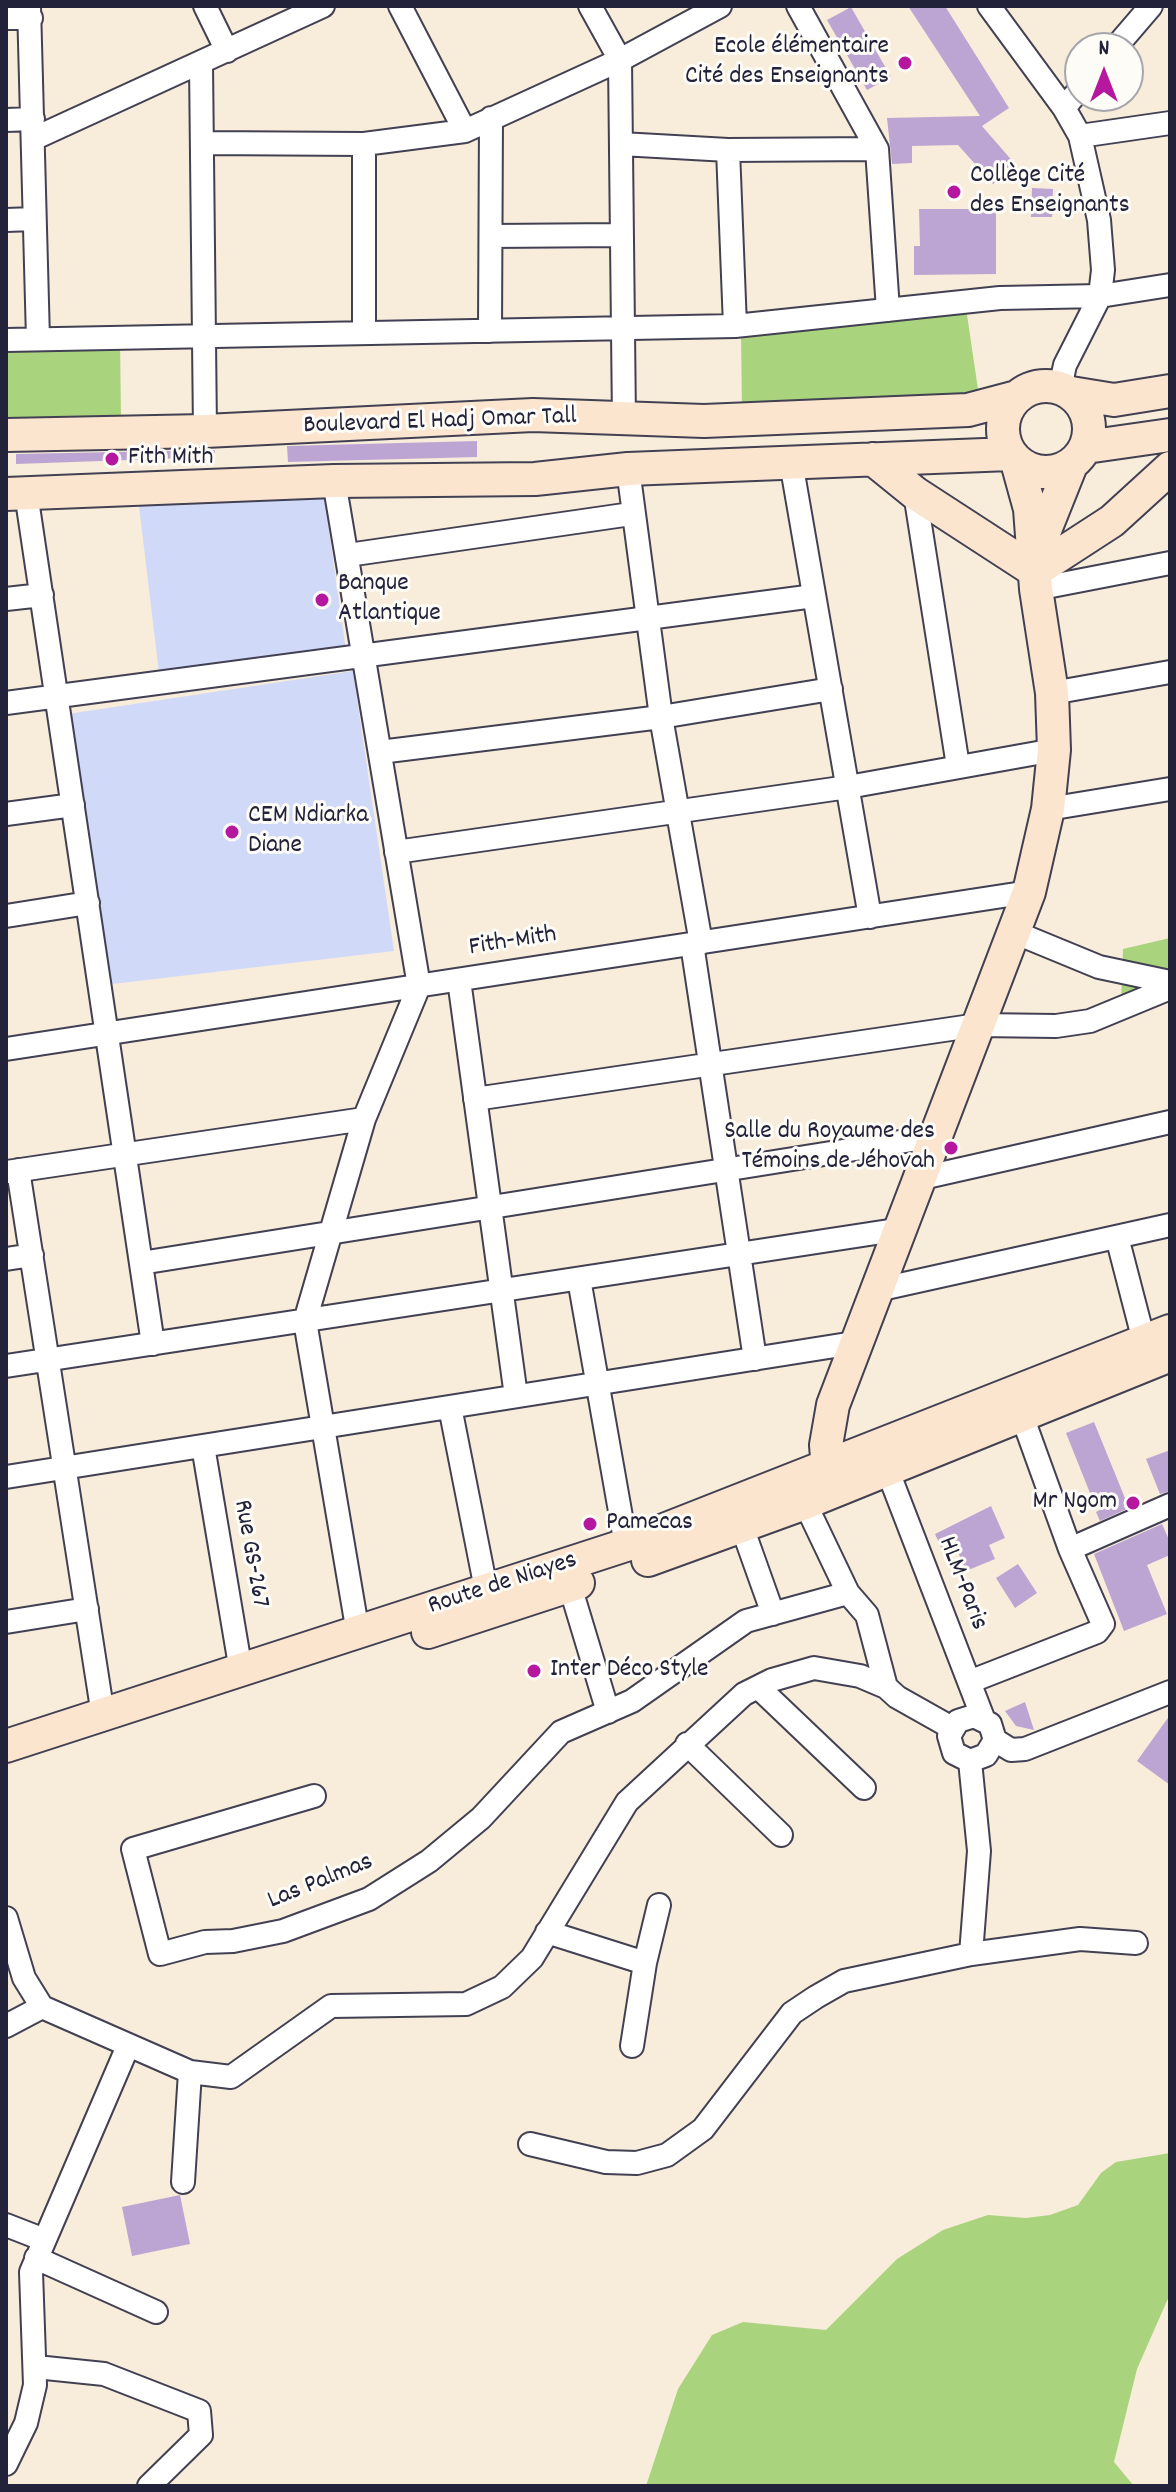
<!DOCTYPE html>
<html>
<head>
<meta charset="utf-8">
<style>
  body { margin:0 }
  #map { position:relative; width:1176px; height:2492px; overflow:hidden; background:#f8ecda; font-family:Dekko,sans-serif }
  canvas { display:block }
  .frame { position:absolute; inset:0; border:8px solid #22223b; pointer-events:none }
  .north { position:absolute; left:1064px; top:32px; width:80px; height:80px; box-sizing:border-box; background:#fdfcf7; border:2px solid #a5a5ac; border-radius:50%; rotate:0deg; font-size:22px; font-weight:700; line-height:32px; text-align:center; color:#22223b }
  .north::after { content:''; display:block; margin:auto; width:28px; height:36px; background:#b5179e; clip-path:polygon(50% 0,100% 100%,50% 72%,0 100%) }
</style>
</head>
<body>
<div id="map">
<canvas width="1176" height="2492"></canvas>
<div class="frame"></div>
<div class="north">N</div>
</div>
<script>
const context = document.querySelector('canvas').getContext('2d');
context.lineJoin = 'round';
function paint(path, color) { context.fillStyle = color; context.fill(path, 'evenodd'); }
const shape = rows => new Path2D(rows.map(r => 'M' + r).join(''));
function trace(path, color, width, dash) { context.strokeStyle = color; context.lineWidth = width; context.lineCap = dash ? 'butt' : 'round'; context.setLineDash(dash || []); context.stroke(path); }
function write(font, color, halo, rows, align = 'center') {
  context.font = font + ' Dekko,sans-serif'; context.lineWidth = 6; context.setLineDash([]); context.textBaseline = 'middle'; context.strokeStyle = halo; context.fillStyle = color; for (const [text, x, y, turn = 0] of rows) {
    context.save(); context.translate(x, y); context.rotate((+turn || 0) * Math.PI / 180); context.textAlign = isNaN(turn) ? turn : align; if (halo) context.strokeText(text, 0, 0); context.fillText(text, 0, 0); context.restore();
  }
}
paint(shape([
  [324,495,346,651,159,673,139,506],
  [353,671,394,951,112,984,68,714]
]), '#d1d9f9');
paint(shape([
  [966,308,980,403,742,409,741,332],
  [120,341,121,420,6,420,6,352,69,350],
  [1170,938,1170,993,1121,1005,1123,949],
  [1170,2153,1170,2294,1137,2369,1114,2462,1134,2486,646,2486,678,2389,712,2335,743,2322,826,2330,897,2259,943,2230,988,2215,1026,2218,1050,2215,1078,2205,1101,2173,1116,2162]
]), '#aad37e');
paint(shape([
  [908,6,945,6,1009,108,982,126,1015,164,993,184,958,145,912,146,912,163,892,164,887,118,980,116],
  [851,7,891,77,867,90,827,20],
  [1032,188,1053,189,1052,217,1031,217],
  [919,209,996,209,996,274,914,275,914,246,920,246],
  [477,441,477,457,288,462,287,446],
  [215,450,215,457,16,464,16,454],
  [1094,1422,1129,1508,1100,1521,1096,1512,1105,1507,1098,1495,1092,1498,1066,1433],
  [1170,1450,1170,1491,1160,1494,1146,1459],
  [991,1506,1005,1538,989,1545,995,1559,966,1571,957,1550,945,1556,935,1534],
  [1162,1524,1170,1542,1170,1555,1147,1565,1167,1614,1124,1631,1094,1554],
  [1018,1564,1037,1593,1015,1608,996,1578],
  [1025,1702,1034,1730,1016,1726,1005,1711],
  [1170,1715,1170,1785,1137,1761],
  [180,2195,190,2244,132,2256,122,2207]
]), '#bca5d3');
const minor = shape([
  [29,6,38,339],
  [205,6,227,51],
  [400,6,465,131],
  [590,6,620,60,624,421],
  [798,6,877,149,888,310],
  [989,6,1064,108,1080,136,1099,220,1103,270,1100,296,1065,365,1060,388],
  [6,18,31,18],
  [1115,48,1151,6],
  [201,64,205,431],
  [1064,108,1080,89],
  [6,120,33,119],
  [1080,136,1170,123],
  [33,139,323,6],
  [202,143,364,144,465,131,620,60,720,6],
  [621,144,728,150,877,149],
  [728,150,735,326],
  [6,220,34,219],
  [491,236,621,235],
  [490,331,491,118],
  [364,333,364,144],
  [6,340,735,326,1000,298,1100,296,1170,285],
  [791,462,870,917],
  [628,469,661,717,701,943],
  [334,481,419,986,364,1119,305,1321,358,1633],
  [26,493,153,1344],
  [915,493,958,766],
  [348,555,631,514],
  [1036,589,1170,563],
  [6,599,42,595],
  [1052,693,1170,672],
  [6,703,814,596],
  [380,752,661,717,831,689],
  [1048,809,1170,789],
  [6,814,73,805],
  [396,852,848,787,1054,750],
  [6,916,88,903],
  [1014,932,1099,967,1170,982],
  [692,944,755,1359],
  [459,980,516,1396],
  [6,1049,1029,892],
  [475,1099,978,1025,1056,1026,1090,1021,1170,988],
  [18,1170,103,1715],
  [7,1172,364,1119],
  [922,1178,1170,1122],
  [1117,1237,1144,1341],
  [6,1259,32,1255],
  [141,1263,937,1136],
  [579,1279,626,1545],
  [877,1290,1170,1225],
  [6,1366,902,1229],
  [450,1407,486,1589],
  [203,1446,241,1671],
  [887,1469,983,1718],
  [6,1477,854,1343],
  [805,1503,848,1593],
  [742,1527,773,1614],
  [1070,1549,1170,1505],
  [570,1586,608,1712],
  [6,1622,87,1609],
  [969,1682,1097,1632,1103,1624,1070,1549,1022,1416],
  [758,1687,864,1788],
  [995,1740,986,1755,970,1761,954,1753,949,1736,958,1721,974,1716,990,1724,995,1740,1011,1750,1025,1749,1170,1692],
  [687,1744,781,1835],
  [314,1796,133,1849,160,1954,205,1942,233,1941,283,1931,369,1899,429,1861,481,1818,561,1732,632,1701,746,1621,848,1593,867,1615,886,1687],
  [6,1918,24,1978,42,2007,190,2072,231,2077,331,2006,466,2004,502,1987,532,1958,627,1802,744,1694,772,1680,814,1668,860,1676,886,1687,897,1697,952,1728],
  [547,1932,645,1963],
  [971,1954,1080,1939,1136,1943],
  [6,2026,42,2007],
  [632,2046,645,1963,659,1905],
  [530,2144,606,2162,637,2163,667,2155,703,2129,792,2013,816,1997,844,1981,971,1954,979,1851,970,1761],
  [183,2182,190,2072],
  [6,2225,42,2239],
  [36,2258,156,2312],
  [36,2367,104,2374,199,2411,201,2435,149,2486],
  [6,2464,26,2423,35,2385,31,2272,128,2046]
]);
const secondary = shape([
  '1003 429a43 43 0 1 1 86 0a43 43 0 1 1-86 0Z',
  [1071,393,1114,400,1170,391],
  [6,435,205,431,533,415,704,421,968,410,1017,397],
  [1086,447,1170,435],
  [873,459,915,493,1035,571],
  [6,494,334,481,535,479,628,469,1010,454],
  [1037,550,1071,465],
  [1035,571,1112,521,1170,468],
  [829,1483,826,1445,833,1405,1029,892,1048,809,1054,750,1052,693,1036,589,1030,509,1017,462],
  [648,1560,805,1503,1163,1358],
  [428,1632,578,1583],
  [6,1746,626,1545,1170,1331]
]);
trace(minor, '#424053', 26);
trace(secondary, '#424053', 36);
trace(minor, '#fff', 22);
trace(secondary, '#fce5cf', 32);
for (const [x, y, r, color] of [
  [905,63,8,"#b5179e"],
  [954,192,8,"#b5179e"],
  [112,459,8,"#b5179e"],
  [322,600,8,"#b5179e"],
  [232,832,8,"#b5179e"],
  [951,1148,8,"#b5179e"],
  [1133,1503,8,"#b5179e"],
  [590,1524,8,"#b5179e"],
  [534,1671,8,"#b5179e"]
]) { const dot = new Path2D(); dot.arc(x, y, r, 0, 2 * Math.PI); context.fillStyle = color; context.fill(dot); trace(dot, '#fdfcf7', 3); }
write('26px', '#22223b', '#fdfcf7', [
  ["Ecole élémentaire",889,48,"right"],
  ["Cité des Enseignants",889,78,"right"],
  ["Collège Cité",970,177],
  ["des Enseignants",970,207],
  ["Fith Mith",128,459],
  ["Banque",338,585],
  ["Atlantique",338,615],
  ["CEM Ndiarka",248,817],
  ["Diane",248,847],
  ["Salle du Royaume des",935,1133,"right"],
  ["Témoins de Jéhovah",935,1163,"right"],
  ["Mr Ngom",1117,1503,"right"],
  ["Pamecas",606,1524],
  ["Inter Déco Style",550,1671]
], 'left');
write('26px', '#22223b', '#fdfcf7', [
  ["Boulevard El Hadj Omar Tall",440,423,-2],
  ["Fith-Mith",513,943,-9],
  ["Rue GS-267",249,1554,80],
  ["HLM-Paris",961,1584,69],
  ["Route de Niayes",503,1585,-18],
  ["Las Palmas",321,1883,-22]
]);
</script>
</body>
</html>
